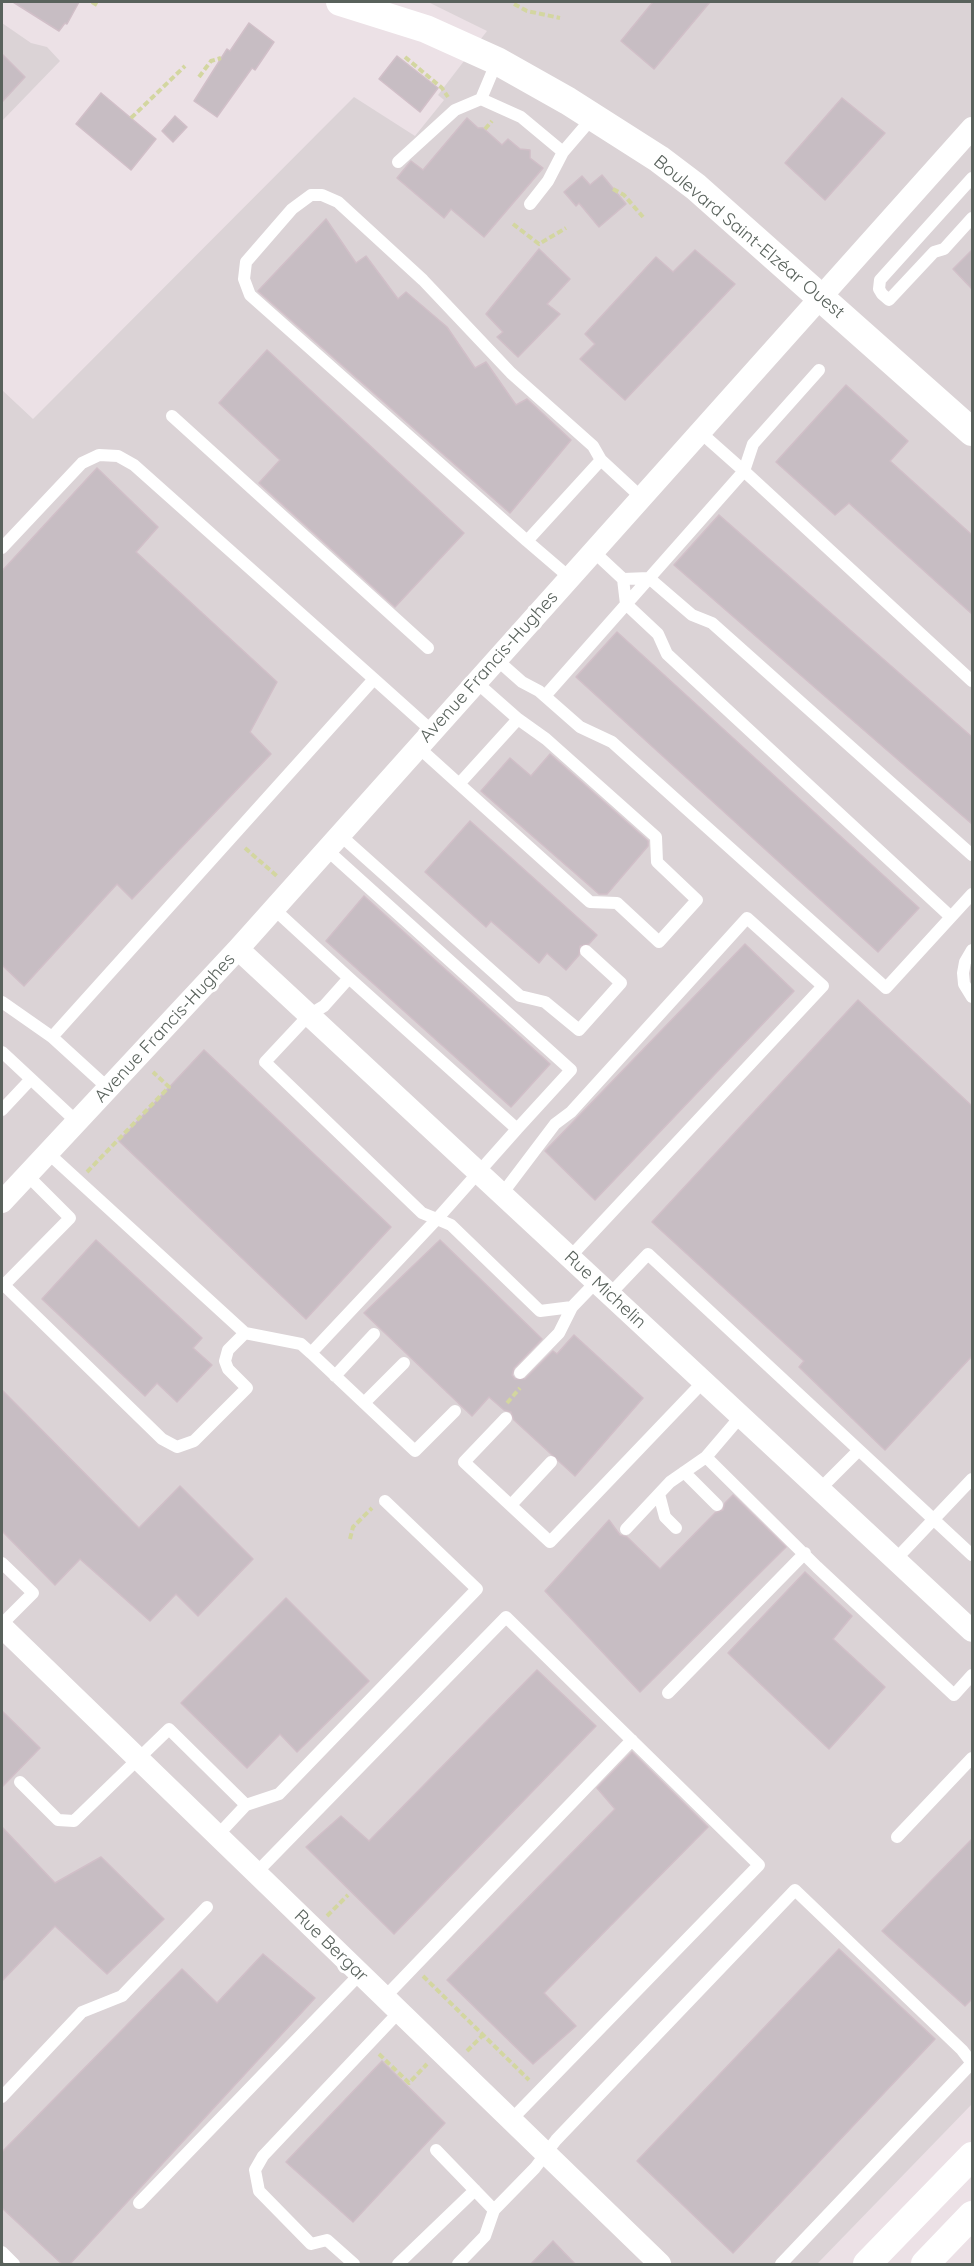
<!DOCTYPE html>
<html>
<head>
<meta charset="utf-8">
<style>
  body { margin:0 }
  #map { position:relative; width:974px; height:2266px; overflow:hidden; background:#ece1e6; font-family:Quicksand,sans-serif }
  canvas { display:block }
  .frame { position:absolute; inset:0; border:3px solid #59625c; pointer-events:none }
</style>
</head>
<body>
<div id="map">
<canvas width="974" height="2266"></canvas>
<div class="frame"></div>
</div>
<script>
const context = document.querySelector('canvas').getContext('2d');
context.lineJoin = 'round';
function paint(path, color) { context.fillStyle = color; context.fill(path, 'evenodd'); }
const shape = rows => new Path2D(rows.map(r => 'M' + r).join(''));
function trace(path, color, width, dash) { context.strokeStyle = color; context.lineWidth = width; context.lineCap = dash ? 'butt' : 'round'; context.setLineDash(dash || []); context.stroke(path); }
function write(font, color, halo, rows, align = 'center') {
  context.font = font + ' Quicksand,sans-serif'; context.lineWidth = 6; context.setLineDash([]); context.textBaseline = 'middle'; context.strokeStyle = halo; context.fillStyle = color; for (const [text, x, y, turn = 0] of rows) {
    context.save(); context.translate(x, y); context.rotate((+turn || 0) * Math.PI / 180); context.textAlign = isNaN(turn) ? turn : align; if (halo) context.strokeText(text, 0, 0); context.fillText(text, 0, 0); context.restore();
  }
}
paint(shape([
  [428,2,972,2,972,2104,817,2264,2,2264,2,390,33,419,354,97,415,136,444,100,438,95,487,31],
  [2,23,31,43,47,47,60,61,2,121]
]), '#dbd3d6');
const building = shape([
  [13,2,79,2,67,24,65,23,59,31,13,2],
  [653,2,710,2,654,69,621,41,653,2],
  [249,23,274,42,255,70,252,68,217,117,194,101,227,49,230,51,249,23],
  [2,54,25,77,2,102,2,54],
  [397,56,438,88,420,112,379,79,397,56],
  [101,93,156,139,131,170,76,124,101,93],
  [842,98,885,133,825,200,785,163,842,98],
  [175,116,187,127,173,142,162,131,175,116],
  [467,118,478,128,483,128,502,145,508,139,520,149,530,150,530,158,543,168,484,237,451,209,444,218,397,178,411,161,423,170,467,118],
  [602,175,626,204,599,227,579,203,576,206,564,192,582,176,590,185,602,175],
  [326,219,356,263,366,256,398,299,406,292,447,327,475,368,486,362,516,405,527,399,571,440,510,513,258,291,326,219],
  [539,249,570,279,547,304,560,314,518,357,497,337,503,332,486,314,539,249],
  [695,250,735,284,625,400,580,359,595,344,585,334,656,257,673,272,695,250],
  [972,250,972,289,953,269,972,250],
  [267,350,464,533,395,607,259,483,280,460,219,403,267,350],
  [846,385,908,441,890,461,972,535,972,614,849,503,835,515,776,462,846,385],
  [97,468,158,527,136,552,277,682,250,732,271,754,132,899,117,884,24,986,2,965,2,571,97,468],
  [719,515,972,737,972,824,674,565,719,515],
  [617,632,919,908,878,952,576,677,617,632],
  [550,754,648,841,648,846,607,894,599,894,481,791,510,758,531,776,550,754],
  [470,821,597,935,589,944,580,946,579,955,566,970,547,953,539,963,491,921,486,927,425,872,470,821],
  [364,896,550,1064,511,1107,326,941,364,896],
  [745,944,794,991,595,1200,545,1151,745,944],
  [858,1000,972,1106,972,1356,885,1450,799,1367,804,1361,652,1222,858,1000],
  [204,1050,391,1227,306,1319,119,1141,204,1050],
  [96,1240,202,1338,193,1348,212,1365,177,1402,157,1383,145,1396,42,1299,96,1240],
  [440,1240,542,1339,514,1368,512,1375,515,1379,525,1379,553,1351,557,1354,574,1335,643,1398,575,1476,514,1420,511,1412,504,1410,489,1397,472,1416,364,1313,440,1240],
  [2,1390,139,1528,180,1486,253,1559,198,1616,176,1594,150,1621,80,1559,55,1585,2,1531,2,1390],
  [733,1495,786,1547,640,1692,545,1591,609,1520,620,1535,627,1537,660,1569,715,1513,723,1510,725,1503,733,1495],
  [805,1572,852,1616,833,1639,885,1687,829,1749,728,1653,805,1572],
  [286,1598,369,1681,297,1752,280,1734,247,1768,181,1703,286,1598],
  [537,1670,596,1726,394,1934,306,1847,341,1816,369,1841,537,1670],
  [2,1711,40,1748,2,1787,2,1711],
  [632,1752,708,1827,544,1993,576,2026,533,2064,447,1980,615,1809,597,1788,632,1752],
  [2,1827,55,1883,101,1857,164,1919,107,1974,55,1926,2,1981,2,1827],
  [972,1839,972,1999,965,2006,882,1931,972,1839],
  [839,1949,935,2039,733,2253,637,2161,839,1949],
  [263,1954,315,1998,69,2265,63,2265,2,2208,2,2152,182,1969,217,2003,263,1954],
  [382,2061,445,2123,353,2222,286,2162,382,2061],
  [553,2241,576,2265,530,2265,553,2241]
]);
paint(building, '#c7bdc3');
trace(building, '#d1bfc8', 1.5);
trace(shape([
  [92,2,97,5],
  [514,4,527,11,560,18],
  [405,57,442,88,448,97],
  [199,77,211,61,221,58],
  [131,118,185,66],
  [485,129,492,121],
  [613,189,624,195,643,217],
  [513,224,539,244,566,228],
  [245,848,278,877],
  [87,1172,169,1087,153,1072],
  [507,1403,520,1388],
  [350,1539,353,1527,372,1508],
  [327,1916,348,1895],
  [423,1976,529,2080],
  [467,2051,483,2035],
  [379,2054,409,2083,427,2064]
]), '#d3d6a0', 4, [6, 3]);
trace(shape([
  [497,61,481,99,521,117,563,152,593,117],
  [398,162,455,110,481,99],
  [972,178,880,280,879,289,882,294,889,300,934,252,944,249,972,218],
  [530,204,548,181,563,152],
  [819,370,753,444,744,471,972,681],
  [172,416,428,648],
  [527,541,250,295,244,279,246,262,292,209,311,195,322,195,338,202,423,280,511,373,593,446,601,460],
  [2,548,82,463,99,455,118,456,134,465,374,679],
  [593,551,623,579],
  [569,577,527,541,601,460,642,498],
  [496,659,522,682,539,691,580,727,612,742,886,988,972,894],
  [545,696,744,471,700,432],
  [418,747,459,784,518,719,476,682],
  [459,784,590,902,617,903,659,942,697,900,657,862,656,837,546,739,518,719],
  [340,835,520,996,545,1002,579,1030,621,983,586,951],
  [327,850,571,1070,517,1129],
  [274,909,349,978,517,1129,437,1219,422,1213,265,1062,309,1015,324,1006,349,978],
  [951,917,667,654,658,634,626,604,623,579,649,578,692,615,712,623,972,855],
  [972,950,965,962,963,973,964,984,972,997],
  [2,1002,52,1037],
  [2,1052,31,1079],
  [109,1089,52,1037,374,679,432,731],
  [2,1110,31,1079,77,1122],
  [48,1153,245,1333,301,1344,311,1353],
  [502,1194,555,1124,571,1112,747,918,823,986,570,1257],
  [4,1285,162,1439,177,1447,194,1441,247,1388,228,1369,225,1361,228,1350,245,1333],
  [2,1287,70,1218,27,1175],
  [610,1294,648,1254,972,1555],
  [520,1373,559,1333,572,1307],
  [335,1376,374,1334],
  [364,1403,404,1363],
  [455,1411,415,1451,311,1353,437,1219,451,1225,540,1311,572,1307,596,1282],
  [741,1416,706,1457,817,1567,954,1695,972,1675],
  [506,1418,464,1462,550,1542,704,1381],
  [684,1472,717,1505],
  [820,1489,858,1451],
  [659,1494,665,1517,676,1528],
  [511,1505,551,1462],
  [626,1529,670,1482,706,1457],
  [896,1559,972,1479],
  [2,1563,33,1593,2,1624],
  [668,1693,805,1553],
  [20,1782,58,1820,74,1821,169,1729,246,1805,217,1836],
  [246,1805,279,1794,477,1589,385,1501],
  [897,1837,972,1758],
  [256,1873,506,1617,759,1865,511,2120],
  [384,1998,632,1740],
  [2,2097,82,2012,122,1996,207,1907],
  [436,2150,494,2210],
  [139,2203,360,1974],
  [2,2252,14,2264],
  [354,2264,327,2240,311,2244,259,2191,255,2170,263,2156,399,2012],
  [398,2264,475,2190],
  [458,2264,485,2236,494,2210,535,2168,556,2140,795,1890,962,2050,972,2063],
  [781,2264,972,2063]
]), '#fff', 12);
trace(shape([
  [238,949,972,1631],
  [2,1202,238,949,972,128],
  [2,1627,660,2264]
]), '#fff', 22);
trace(shape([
  [340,2,426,29,497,61,568,101,659,159,696,187,972,432],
  [867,2264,972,2156],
  [925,2264,972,2215]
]), '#fff', 28);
write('18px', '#59625c', '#fff', [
  ["Boulevard Saint-Elzéar Ouest",749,237,40],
  ["Avenue Francis-Hughes",489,667,-48],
  ["Avenue Francis-Hughes",165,1028,-47],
  ["Rue Michelin",605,1290,43],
  ["Rue Bergar",331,1946,44]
]);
</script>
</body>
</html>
